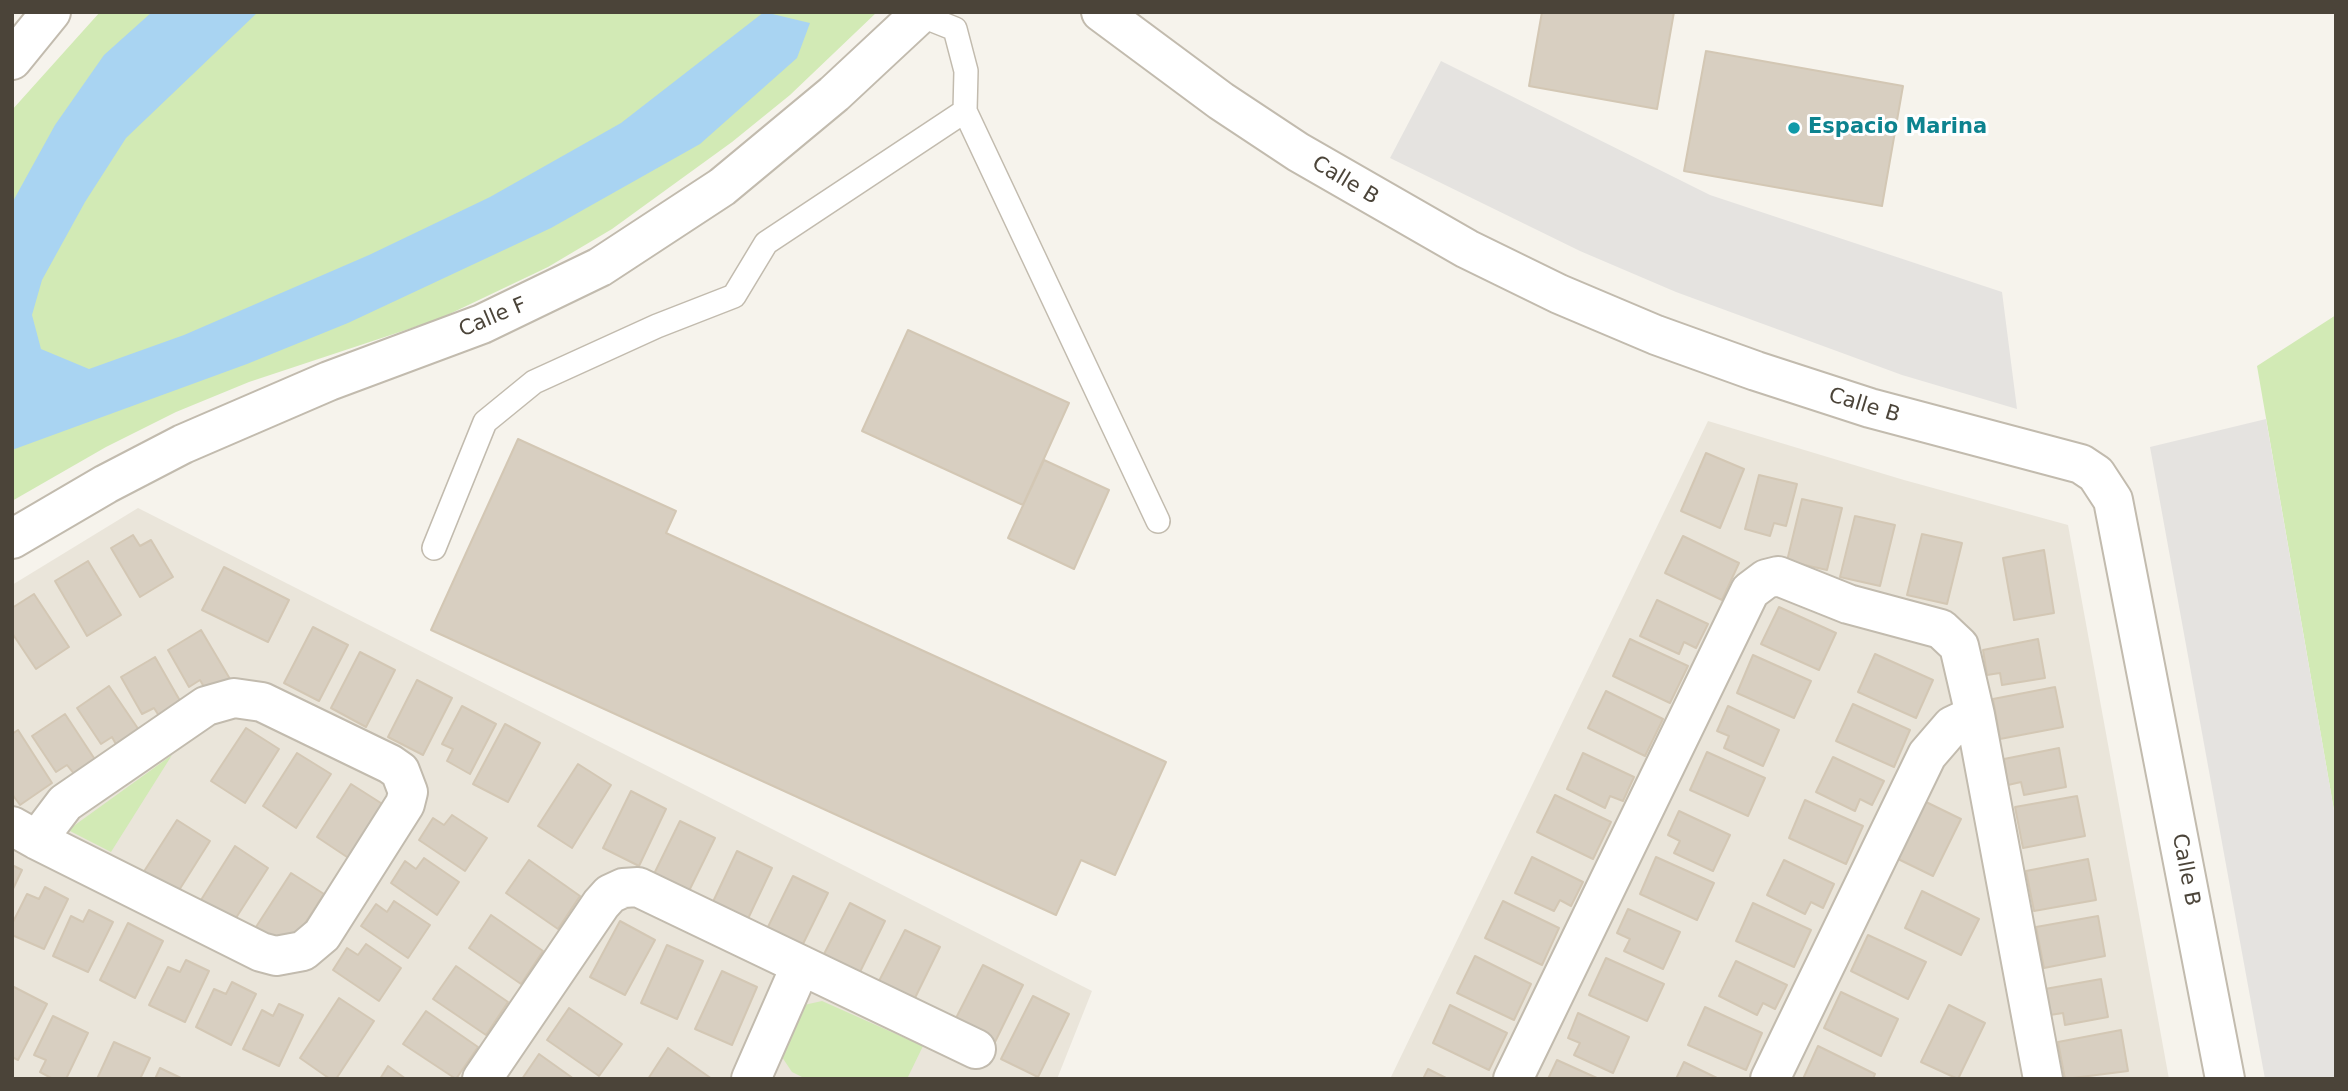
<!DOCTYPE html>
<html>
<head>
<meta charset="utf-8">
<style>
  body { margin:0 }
  #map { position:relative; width:2348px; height:1091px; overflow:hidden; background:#f6f3ec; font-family:"DejaVu Sans",sans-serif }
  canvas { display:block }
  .frame { position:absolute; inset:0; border:14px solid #4b4439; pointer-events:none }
</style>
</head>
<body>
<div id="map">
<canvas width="2348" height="1091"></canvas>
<div class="frame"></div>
</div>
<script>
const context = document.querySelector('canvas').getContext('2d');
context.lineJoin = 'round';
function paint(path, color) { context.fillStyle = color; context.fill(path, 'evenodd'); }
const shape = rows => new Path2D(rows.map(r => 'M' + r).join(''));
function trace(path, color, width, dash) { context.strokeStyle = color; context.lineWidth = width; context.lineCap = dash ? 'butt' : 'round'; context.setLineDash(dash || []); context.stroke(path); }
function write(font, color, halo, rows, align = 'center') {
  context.font = font + ' "DejaVu Sans",sans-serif'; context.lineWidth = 6; context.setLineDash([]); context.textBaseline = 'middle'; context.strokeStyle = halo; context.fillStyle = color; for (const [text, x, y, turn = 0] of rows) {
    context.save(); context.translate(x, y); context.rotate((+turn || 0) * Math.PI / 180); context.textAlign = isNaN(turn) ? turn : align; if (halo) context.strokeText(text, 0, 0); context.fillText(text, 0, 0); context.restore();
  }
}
paint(shape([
  [1708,421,1904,480,2068,525,2169,1079,1390,1079],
  [138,508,1092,991,1057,1079,12,1079,12,585]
]), '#eae5da');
paint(shape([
  [100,12,877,12,790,95,732,142,612,229,548,267,439,319,249,382,176,412,106,447,12,501,12,110],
  [2336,315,2336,822,2257,366],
  [172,755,111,852,68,830],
  [822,1001,923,1046,907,1079,806,1079,792,1072,780,1054,804,1005]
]), '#d2eab5');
paint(shape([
  [1441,61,1710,195,2002,292,2017,409,1902,375,1676,292,1580,251,1390,158],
  [2266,419,2336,822,2336,1079,2265,1079,2150,447]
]), '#e5e3e0');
paint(shape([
  [152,12,258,12,126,138,85,202,42,280,32,315,41,349,89,369,184,335,369,255,490,197,621,123,764,12,810,23,797,58,700,144,551,228,348,323,247,364,12,450,12,203,55,125,104,55]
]), '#a9d4f2');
const building = shape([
  [1542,12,1674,12,1657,109,1529,86,1542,12],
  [1706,51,1903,86,1882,206,1684,171,1706,51],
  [908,330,1069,403,1023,505,862,431,908,330],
  [518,439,676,511,666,533,1166,762,1115,875,1081,860,1056,915,431,630,518,439],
  [1706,453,1744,469,1720,528,1681,511,1706,453],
  [1044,460,1109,490,1074,569,1008,538,1044,460],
  [1759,475,1797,484,1786,526,1774,523,1770,536,1745,529,1759,475],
  [1802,499,1842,508,1827,570,1787,561,1802,499],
  [1855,516,1895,525,1880,586,1840,577,1855,516],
  [1922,534,1962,543,1947,604,1907,595,1922,534],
  [133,535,140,546,151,540,173,577,140,597,111,548,133,535],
  [1683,536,1739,563,1722,600,1665,573,1683,536],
  [2044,550,2054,613,2014,620,2003,558,2044,550],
  [88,561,121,615,87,636,55,581,88,561],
  [224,567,289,600,268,642,202,610,224,567],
  [34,594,69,647,36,669,12,633,12,608,34,594],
  [1657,600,1708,624,1696,648,1684,642,1679,654,1640,636,1657,600],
  [1779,607,1836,633,1819,670,1761,644,1779,607],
  [313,627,348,645,319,701,284,683,313,627],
  [201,630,230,679,207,692,200,680,189,687,168,650,201,630],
  [1630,639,1688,666,1670,703,1613,676,1630,639],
  [2038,639,2045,678,2002,685,2000,673,1987,675,1983,650,2038,639],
  [360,652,395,670,366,727,331,708,360,652],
  [1875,654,1933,680,1916,718,1858,692,1875,654],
  [1753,655,1811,681,1794,718,1737,693,1753,655],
  [155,657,183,706,161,719,154,708,142,714,121,677,155,657],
  [417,680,452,698,423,755,388,737,417,680],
  [109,686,141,733,118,748,112,737,101,744,77,708,109,686],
  [2055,687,2063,727,2000,739,1993,699,2055,687],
  [1606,691,1663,719,1645,756,1588,728,1606,691],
  [1853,704,1910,730,1894,767,1836,741,1853,704],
  [462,706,496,724,470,774,447,761,453,749,442,744,462,706],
  [1728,706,1779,730,1763,766,1724,748,1729,736,1717,731,1728,706],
  [65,714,96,761,75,775,67,765,56,772,32,736,65,714],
  [505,724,540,743,508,802,473,784,505,724],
  [246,728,279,749,245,803,211,781,246,728],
  [18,730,52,783,20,805,12,794,12,734,18,730],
  [2059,748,2066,787,2024,795,2021,782,2008,785,2004,759,2059,748],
  [1707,752,1765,778,1748,816,1690,790,1707,752],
  [297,753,331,774,296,828,263,806,297,753],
  [1583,753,1634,777,1623,801,1610,796,1605,808,1567,789,1583,753],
  [1833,757,1884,781,1872,805,1860,799,1855,811,1816,792,1833,757],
  [578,764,611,785,572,848,538,826,578,764],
  [351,784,384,805,350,859,317,837,351,784],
  [631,791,666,809,639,866,603,848,631,791],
  [1555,795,1611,822,1593,859,1537,832,1555,795],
  [2077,796,2085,836,2023,848,2015,807,2077,796],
  [1805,800,1863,826,1846,864,1789,838,1805,800],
  [1924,801,1961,819,1933,876,1896,858,1924,801],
  [1679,811,1730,835,1713,871,1674,853,1680,841,1668,835,1679,811],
  [452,815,487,838,465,871,419,840,433,818,444,825,452,815],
  [177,820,210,841,176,895,143,873,177,820],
  [680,821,715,838,687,895,652,878,680,821],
  [235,846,268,868,234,921,201,900,235,846],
  [737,851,772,868,745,925,710,908,737,851],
  [1532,857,1583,882,1571,906,1560,900,1554,911,1515,893,1532,857],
  [1656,857,1714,883,1697,920,1640,894,1656,857],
  [424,858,459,882,437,915,391,883,405,861,416,869,424,858],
  [2088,859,2096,900,2034,911,2026,871,2088,859],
  [529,860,580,896,558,929,506,893,529,860],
  [1784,860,1834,884,1823,908,1811,902,1805,914,1767,895,1784,860],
  [12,865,22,870,12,891,12,865],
  [291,873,324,894,289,948,256,927,291,873],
  [793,876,828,893,800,950,765,933,793,876],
  [45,887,68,899,44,949,12,935,12,924,27,894,39,899,45,887],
  [1922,891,1979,919,1961,955,1905,928,1922,891],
  [394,901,430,925,408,958,361,926,376,904,387,912,394,901],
  [1503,901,1559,928,1542,965,1485,938,1503,901],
  [850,903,885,921,857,978,821,960,850,903],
  [1753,903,1811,930,1794,967,1736,941,1753,903],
  [1628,909,1680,932,1663,969,1624,951,1630,939,1617,933,1628,909],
  [89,910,113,922,88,972,53,956,71,916,83,922,89,910],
  [491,915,543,951,521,984,469,948,491,915],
  [2098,916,2105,956,2044,968,2036,927,2098,916],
  [620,921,655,940,625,995,590,977,620,921],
  [128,923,163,941,135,998,100,980,128,923],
  [905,930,940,947,912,1004,876,987,905,930],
  [1868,935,1926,962,1908,999,1851,971,1868,935],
  [366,944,401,968,379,1001,333,970,347,948,358,955,366,944],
  [667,945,703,961,677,1019,641,1003,667,945],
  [1475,956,1531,984,1514,1020,1457,993,1475,956],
  [1606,958,1664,984,1647,1021,1589,995,1606,958],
  [186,960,209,971,185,1022,149,1005,168,967,180,972,186,960],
  [1736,961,1787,985,1775,1009,1763,1003,1757,1015,1719,996,1736,961],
  [983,965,1023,985,995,1042,954,1022,983,965],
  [456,966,508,1002,486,1035,433,999,456,966],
  [722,971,757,987,732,1045,695,1029,722,971],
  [2101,979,2108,1017,2065,1025,2063,1013,2050,1015,2045,989,2101,979],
  [232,982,256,994,231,1045,196,1027,214,989,226,994,232,982],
  [12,986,47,1004,18,1060,12,1057,12,986],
  [1841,992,1898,1019,1881,1056,1824,1028,1841,992],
  [1033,996,1069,1014,1038,1077,1001,1059,1033,996],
  [339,998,374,1021,336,1079,330,1079,300,1058,339,998],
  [279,1004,303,1015,279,1066,243,1049,262,1010,273,1016,279,1004],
  [1450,1005,1507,1033,1489,1070,1433,1043,1450,1005],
  [1949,1005,1985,1023,1958,1079,1921,1062,1949,1005],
  [1705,1007,1762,1033,1746,1070,1688,1045,1705,1007],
  [569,1008,622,1044,599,1076,547,1040,569,1008],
  [426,1011,478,1047,456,1079,403,1044,426,1011],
  [1578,1013,1629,1037,1613,1073,1574,1055,1580,1043,1568,1038,1578,1013],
  [53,1016,88,1033,66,1079,53,1079,40,1072,46,1060,34,1055,53,1016],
  [2121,1030,2128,1071,2065,1079,2058,1042,2121,1030],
  [114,1042,150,1058,140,1079,97,1079,114,1042],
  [1818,1046,1875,1074,1873,1079,1803,1079,1818,1046],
  [668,1048,712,1079,648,1079,668,1048],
  [539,1054,574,1079,522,1079,539,1054],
  [1557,1060,1599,1079,1548,1079,1557,1060],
  [1684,1062,1719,1079,1676,1079,1684,1062],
  [388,1066,406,1079,380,1079,388,1066],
  [160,1068,183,1079,155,1079,160,1068],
  [1428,1069,1448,1079,1423,1079,1428,1069]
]);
paint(building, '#d8cfc1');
trace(building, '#d3c7b4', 2);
const service = shape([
  [965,111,1158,521],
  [434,548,485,422,534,382,657,326,734,296,766,243,965,111,966,71,955,29,920,15]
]);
const minor = shape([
  [1101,12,1221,101,1298,152,1467,249,1559,294,1656,335,1756,371,1870,408,2081,464,2096,474,2113,500,2225,1079],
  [12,60,51,12],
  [12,539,106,484,183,444,329,381,482,324,600,267,722,187,834,94,922,12],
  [12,826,37,840,261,952,276,956,303,951,322,935,405,804,408,792,400,771,390,764,262,702,234,698,206,706,65,803,37,840],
  [482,1079,601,904,610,894,623,888,638,887,976,1049],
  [751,1079,801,965],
  [1513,1079,1750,591,1766,579,1778,576,1848,604,1941,629,1959,646,1975,715,2043,1079],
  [1770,1079,1927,755,1952,726,1975,715]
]);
trace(service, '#c2bbae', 26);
trace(minor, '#c2bbae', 42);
trace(service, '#fff', 23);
trace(minor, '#fff', 38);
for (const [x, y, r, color] of [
  [1794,128,7,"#0f9aa8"]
]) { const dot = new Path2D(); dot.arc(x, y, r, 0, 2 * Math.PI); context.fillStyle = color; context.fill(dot); trace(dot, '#fff', 2.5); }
write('bold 21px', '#0d838f', '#fff', [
  ["Espacio Marina",1808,128]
], 'left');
write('21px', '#4b4439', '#fff', [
  ["Calle B",1345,181,31],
  ["Calle F",493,318,-23],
  ["Calle B",1864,406,17],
  ["Calle B",2185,870,79]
]);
</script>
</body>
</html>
